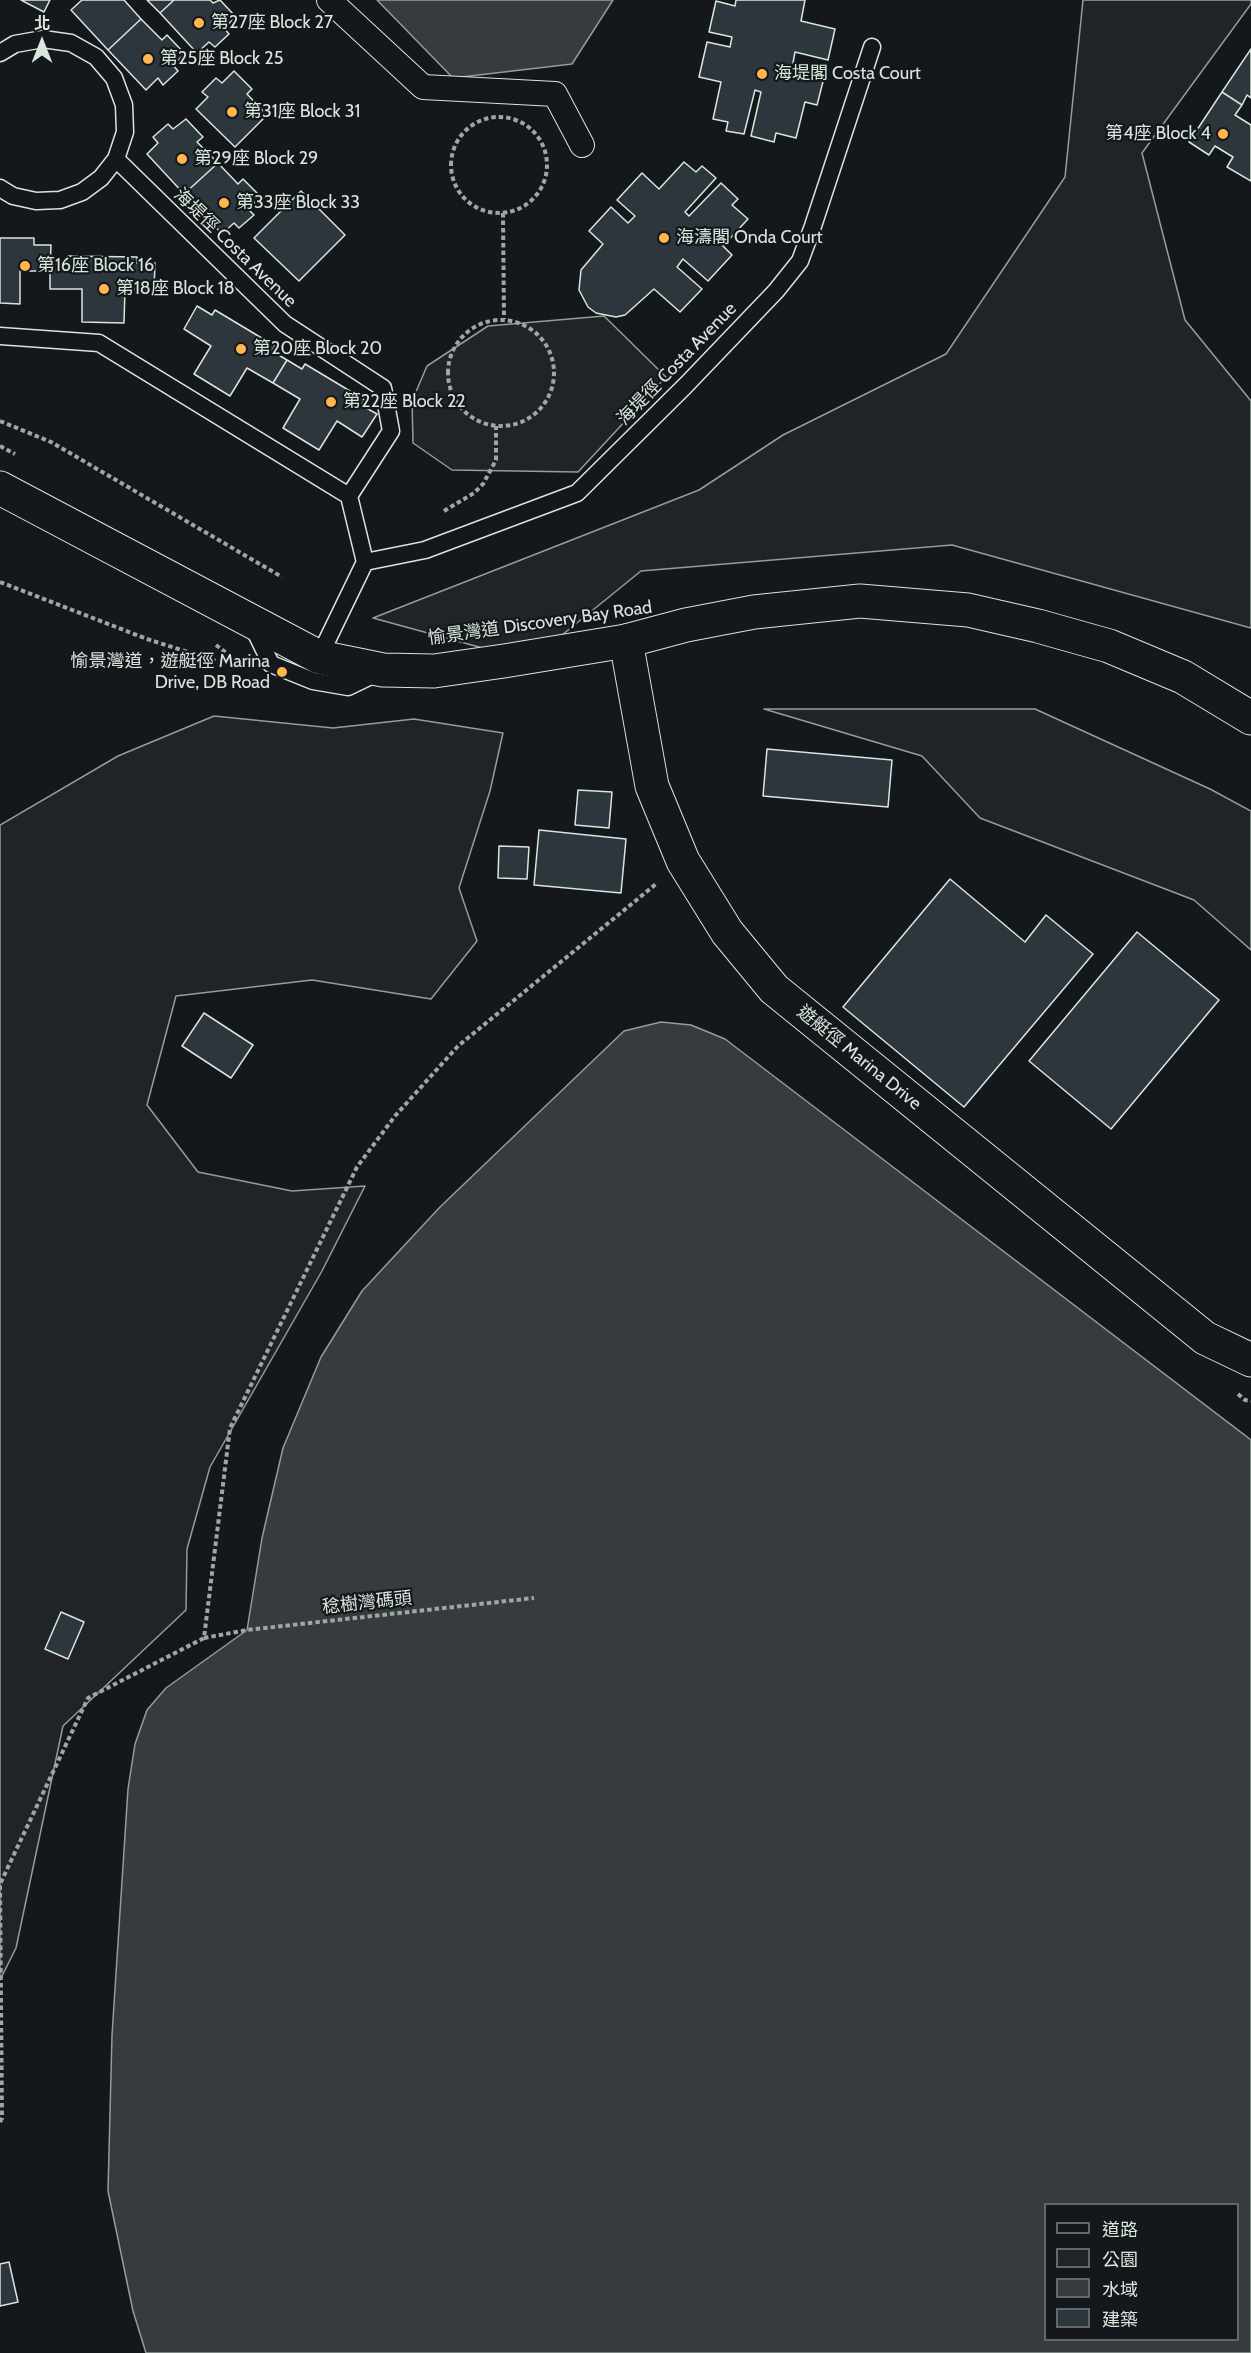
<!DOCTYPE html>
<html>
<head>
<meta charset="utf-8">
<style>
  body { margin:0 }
  #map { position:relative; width:1251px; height:2353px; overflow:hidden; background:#14181c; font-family:Cabin,"Noto Sans TC",sans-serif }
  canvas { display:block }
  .legend { position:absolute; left:1044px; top:2203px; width:195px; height:138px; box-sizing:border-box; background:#14181c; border:2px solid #626a69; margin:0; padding:8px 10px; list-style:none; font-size:18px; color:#d8e6dc }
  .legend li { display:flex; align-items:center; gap:12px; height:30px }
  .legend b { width:30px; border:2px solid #626a69 }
  .north { position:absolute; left:12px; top:12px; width:60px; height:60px; -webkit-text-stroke:4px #14181c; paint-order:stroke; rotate:0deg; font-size:16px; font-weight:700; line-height:24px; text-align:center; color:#d8e6dc }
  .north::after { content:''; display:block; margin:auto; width:21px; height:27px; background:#d8e6dc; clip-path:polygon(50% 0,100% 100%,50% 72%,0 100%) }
</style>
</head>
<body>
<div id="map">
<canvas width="1251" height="2353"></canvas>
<ul class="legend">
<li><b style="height:8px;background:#14181c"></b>道路</li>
<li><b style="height:16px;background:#202428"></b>公園</li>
<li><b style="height:16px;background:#363b3e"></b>水域</li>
<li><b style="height:16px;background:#2c363c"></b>建築</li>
</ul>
<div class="north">北</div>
</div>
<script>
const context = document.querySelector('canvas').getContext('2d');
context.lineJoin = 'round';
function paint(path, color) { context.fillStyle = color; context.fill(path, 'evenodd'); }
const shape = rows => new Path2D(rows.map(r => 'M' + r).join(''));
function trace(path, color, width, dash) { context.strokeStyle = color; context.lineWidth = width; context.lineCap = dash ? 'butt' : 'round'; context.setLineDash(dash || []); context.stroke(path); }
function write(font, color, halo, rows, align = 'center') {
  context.font = font + ' Cabin,"Noto Sans TC",sans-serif'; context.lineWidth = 4.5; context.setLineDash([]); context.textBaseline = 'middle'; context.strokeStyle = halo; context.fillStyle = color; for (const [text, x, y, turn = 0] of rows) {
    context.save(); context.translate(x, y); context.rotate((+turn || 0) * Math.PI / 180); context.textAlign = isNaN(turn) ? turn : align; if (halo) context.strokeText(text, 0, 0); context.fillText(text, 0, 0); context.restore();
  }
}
const green = shape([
  [1083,0,1251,0,1251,4,1142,153,1185,320,1251,401,1251,628,952,545,641,571,530,661,373,618,699,490,783,435,946,354,1065,177,1083,0],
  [604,316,666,377,578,472,452,470,413,443,412,401,427,366,488,326,604,316],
  [764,709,1035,709,1210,789,1251,811,1251,950,1194,900,980,818,922,756,764,709],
  [214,716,333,728,414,719,503,733,490,791,459,888,477,941,431,999,312,980,176,996,147,1105,198,1172,292,1191,365,1186,322,1271,210,1467,187,1549,186,1610,63,1726,16,1948,0,1980,0,825,118,756,214,716]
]);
paint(green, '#202428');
trace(green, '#939e99', 1.5);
const water = shape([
  [377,0,613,0,572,64,453,78,377,0],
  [661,1022,691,1025,725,1039,1251,1440,1251,2353,146,2353,133,2311,108,2191,112,2035,128,1789,135,1744,147,1710,166,1688,247,1630,262,1538,283,1448,321,1357,362,1291,440,1207,624,1031,661,1022],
  [1238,2204,1238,2340,1046,2340,1046,2204,1238,2204]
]);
paint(water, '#363b3e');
trace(water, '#939e99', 1.5);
const building = shape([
  [21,0,50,0,44,12,21,0],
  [82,0,124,0,141,19,108,50,71,10,82,0],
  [147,0,174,0,160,13,147,0],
  [174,0,210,0,213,3,220,0,236,17,224,28,229,34,215,47,209,42,197,53,160,13,174,0],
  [736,0,805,0,801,21,835,29,828,60,795,52,793,63,826,70,817,105,805,102,796,138,776,133,774,142,751,136,761,92,755,90,744,134,726,131,728,122,713,119,721,82,699,77,707,42,730,47,732,37,709,32,716,1,735,6,736,0],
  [141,19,162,40,167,35,185,54,173,65,178,71,163,85,158,78,146,90,108,50,141,19],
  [1251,49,1251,98,1247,95,1242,105,1222,92,1251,49],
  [234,71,252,89,247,94,267,115,235,147,196,109,208,97,202,92,216,78,222,83,234,71],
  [1222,92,1242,105,1235,115,1251,125,1251,181,1227,167,1233,157,1215,146,1209,155,1189,142,1222,92],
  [186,119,203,137,197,142,218,163,184,194,147,154,158,143,153,137,168,124,173,129,186,119],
  [684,162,696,172,702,166,716,178,685,212,689,216,721,183,738,199,732,205,748,219,723,246,732,255,708,281,683,259,677,267,702,289,680,312,654,289,625,315,616,317,596,313,588,307,579,290,581,270,603,244,589,231,611,207,628,223,635,216,617,200,642,173,659,189,684,162],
  [218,163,238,184,243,179,261,197,248,209,254,215,239,228,234,223,222,234,184,194,218,163],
  [301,191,345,235,299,281,254,238,301,191],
  [0,238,34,238,34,245,51,245,50,271,20,271,20,304,0,303,0,238],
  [68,256,137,257,137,263,155,263,154,290,125,289,124,323,82,322,82,289,50,289,50,262,68,262,68,256],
  [197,306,212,315,215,310,275,346,272,351,287,360,273,383,247,368,230,396,194,374,211,346,184,329,197,306],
  [287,360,302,369,305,364,365,400,361,405,377,414,362,437,337,421,319,450,283,428,300,399,273,383,287,360],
  [767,749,892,760,888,807,763,796,767,749],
  [578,790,612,792,609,828,575,825,578,790],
  [539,830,626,839,621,893,534,885,539,830],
  [499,846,529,847,527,879,498,878,499,846],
  [950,879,1025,942,1046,915,1093,954,964,1107,843,1007,950,879],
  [1137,932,1219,1000,1111,1129,1029,1061,1137,932],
  [204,1013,253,1045,231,1078,182,1046,204,1013],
  [61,1612,84,1622,68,1659,45,1649,61,1612],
  [9,2262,18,2302,0,2306,0,2264,9,2262]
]);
paint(building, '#2c363c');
trace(building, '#d8e6dc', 1.5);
const service = shape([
  [0,53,15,44,43,39,71,43,96,57,114,78,124,105,125,132,116,159,101,178,82,192,60,200,36,201,13,196,0,188],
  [116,159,285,324,383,388,391,431,349,496],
  [0,336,99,343,349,496,365,562,319,657],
  [365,562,425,550,577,493,686,385,776,291,800,261,813,226,872,47],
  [253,627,271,664,313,681,348,687,377,673]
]);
const pedestrian = shape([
  [329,0,423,87,555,94,582,145]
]);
const minor = shape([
  [626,641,652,786,683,861,727,932,774,989,1205,1338,1251,1360]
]);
const tertiary = shape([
  [0,488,319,657,383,670,434,671,504,661,626,641,686,625,754,612,860,601,968,610,1038,626,1109,646,1183,677,1251,718]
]);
trace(service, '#d8e6dc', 19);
trace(pedestrian, '#d8e6dc', 26);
trace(minor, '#d8e6dc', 35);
trace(tertiary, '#d8e6dc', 35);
trace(shape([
  '451 165a48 48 0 1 1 96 0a48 48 0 1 1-96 0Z',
  [503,213,504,319],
  '448 373a53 53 0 1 1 106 0a53 53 0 1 1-106 0Z',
  [0,421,51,442,282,577],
  [0,446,15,454],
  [444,511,474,493,483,484,496,460,496,426],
  [0,582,147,639,222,663,239,663],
  [216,645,239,663],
  [1238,1394,1245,1400,1251,1401],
  [204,1638,247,1630,534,1598],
  [0,2122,2,2118,0,1884,88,1698,204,1638,230,1428,357,1167,395,1116,458,1046,656,884]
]), '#9da8a2', 4, [4.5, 3]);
trace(service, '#14181c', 16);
trace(pedestrian, '#14181c', 24);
trace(minor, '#14181c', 33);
trace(tertiary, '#14181c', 33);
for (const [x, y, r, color] of [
  [199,23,6,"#ffb74d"],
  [148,59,6,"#ffb74d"],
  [762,74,6,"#ffb74d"],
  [232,112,6,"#ffb74d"],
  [1223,134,6,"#ffb74d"],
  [182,159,6,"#ffb74d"],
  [224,203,6,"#ffb74d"],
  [664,238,6,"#ffb74d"],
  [25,266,6,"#ffb74d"],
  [104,289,6,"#ffb74d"],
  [241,349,6,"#ffb74d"],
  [331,402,6,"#ffb74d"],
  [282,672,6,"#ffb74d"]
]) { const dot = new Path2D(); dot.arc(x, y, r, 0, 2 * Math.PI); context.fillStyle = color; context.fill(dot); trace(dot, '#14181c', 2); }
write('18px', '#d8e6dc', '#14181c', [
  ["第27座 Block 27",211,23],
  ["第25座 Block 25",160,59],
  ["海堤閣 Costa Court",774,74],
  ["第31座 Block 31",244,112],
  ["第4座 Block 4",1211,134,"right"],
  ["第29座 Block 29",194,159],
  ["第33座 Block 33",236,203],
  ["海濤閣 Onda Court",676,238],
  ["第16座 Block 16",37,266],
  ["第18座 Block 18",116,289],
  ["第20座 Block 20",253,349],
  ["第22座 Block 22",343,402],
  ["愉景灣道，遊艇徑 Marina",270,662,"right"],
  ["Drive, DB Road",270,683,"right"]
], 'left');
write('18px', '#d8e6dc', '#14181c', [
  ["海堤徑 Costa Avenue",235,248,44],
  ["海堤徑 Costa Avenue",677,364,-46],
  ["愉景灣道 Discovery Bay Road",540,623,-8],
  ["遊艇徑 Marina Drive",859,1058,39],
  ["稔樹灣碼頭",367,1603,-6]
]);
</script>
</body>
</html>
